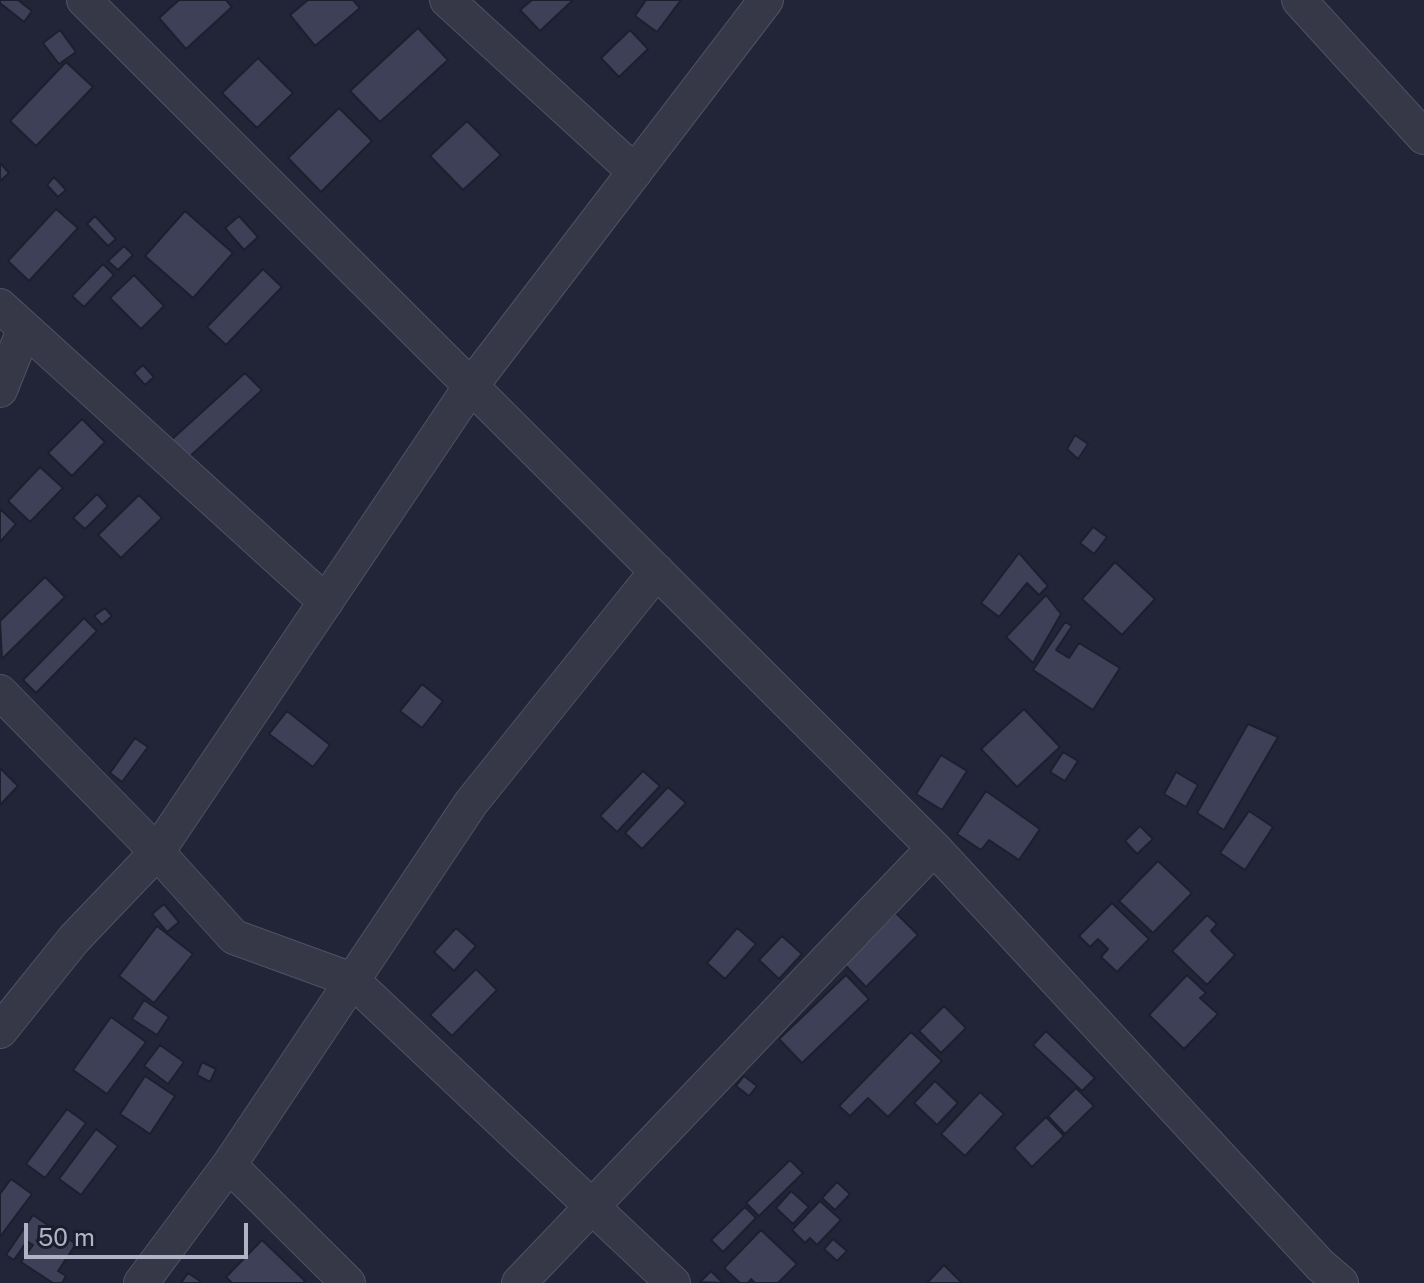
<!DOCTYPE html>
<html>
<head>
<meta charset="utf-8">
<style>
  body { margin:0 }
  #map { position:relative; width:1424px; height:1283px; overflow:hidden; background:#222538; font-family:"Public Sans",sans-serif }
  canvas { display:block }
  .scale { position:absolute; left:24px; top:1223px; width:224px; height:36px; box-sizing:border-box; border:4px solid #b0b2c5; border-top:0; padding-left:10px; font-size:24px; line-height:28px; white-space:nowrap; color:#b0b2c5; -webkit-text-stroke:6px #1b1d2d; paint-order:stroke }
</style>
</head>
<body>
<div id="map">
<canvas width="1424" height="1283"></canvas>
<div class="scale">50 m</div>
</div>
<script>
const context = document.querySelector('canvas').getContext('2d');
context.lineJoin = 'round';
function paint(path, color) { context.fillStyle = color; context.fill(path, 'evenodd'); }
const shape = rows => new Path2D(rows.map(r => 'M' + r).join(''));
function trace(path, color, width, dash) { context.strokeStyle = color; context.lineWidth = width; context.lineCap = dash ? 'butt' : 'round'; context.setLineDash(dash || []); context.stroke(path); }
const building = shape([
  [0,0,18,0,32,11,24,22,0,3,0,0],
  [179,0,226,0,232,7,186,49,159,18,179,0],
  [308,0,353,0,360,8,315,46,290,15,308,0],
  [532,0,573,0,540,31,520,10,532,0],
  [646,0,681,0,657,32,635,16,646,0],
  [418,28,448,60,380,122,350,91,418,28],
  [60,30,76,52,59,64,43,43,60,30],
  [630,30,648,49,619,77,601,58,630,30],
  [258,58,293,93,257,128,222,93,258,58],
  [66,62,93,87,36,146,10,121,66,62],
  [339,108,372,141,321,192,288,158,339,108],
  [467,121,501,155,463,190,430,156,467,121],
  [0,163,9,173,0,181,0,163],
  [54,177,66,190,58,197,47,185,54,177],
  [56,209,78,228,29,281,8,261,56,209],
  [185,211,233,253,193,298,145,256,185,211],
  [95,216,116,239,108,246,87,224,95,216],
  [239,216,258,237,244,250,225,228,239,216],
  [124,246,133,255,118,270,108,261,124,246],
  [103,264,114,275,84,307,72,296,103,264],
  [263,269,282,287,226,345,207,327,263,269],
  [134,275,164,306,141,329,110,298,134,275],
  [143,365,154,377,145,385,134,373,143,365],
  [245,373,262,390,187,459,170,441,245,373],
  [82,419,105,442,72,476,48,453,82,419],
  [1075,435,1088,444,1078,459,1067,449,1075,435],
  [40,467,63,488,30,522,8,501,40,467],
  [97,494,108,506,85,529,73,518,97,494],
  [139,495,162,518,121,558,98,535,139,495],
  [0,509,16,524,0,542,0,509],
  [1093,527,1107,537,1094,554,1080,543,1093,527],
  [1019,553,1048,586,1039,595,1027,583,999,617,981,603,1019,553],
  [1115,562,1155,599,1122,635,1082,599,1115,562],
  [45,577,65,597,2,659,0,621,45,577],
  [1046,595,1061,614,1033,663,1006,637,1046,595],
  [105,608,112,616,102,625,94,616,105,608],
  [84,618,97,631,36,693,23,680,84,618],
  [1065,622,1072,626,1056,650,1069,658,1079,643,1120,668,1093,710,1033,670,1065,622],
  [422,684,443,701,422,728,400,711,422,684],
  [1024,709,1060,747,1017,787,981,749,1024,709],
  [287,711,330,745,313,767,269,734,287,711],
  [1248,724,1278,737,1224,830,1197,813,1248,724],
  [135,738,148,747,122,782,110,773,135,738],
  [1063,752,1078,761,1065,781,1050,772,1063,752],
  [941,755,967,771,942,810,916,794,941,755],
  [0,768,18,786,0,805,0,768],
  [643,771,660,786,617,832,600,816,643,771],
  [1176,772,1198,785,1186,807,1164,794,1176,772],
  [668,787,686,803,642,849,625,833,668,787],
  [986,791,1040,829,1019,860,989,840,981,850,957,834,986,791],
  [1249,811,1273,827,1245,870,1220,853,1249,811],
  [1140,826,1153,839,1137,854,1125,841,1140,826],
  [1158,861,1192,893,1153,933,1119,901,1158,861],
  [1112,903,1149,939,1117,972,1101,957,1108,949,1098,939,1090,947,1079,936,1112,903],
  [164,904,179,922,167,932,152,914,164,904],
  [896,913,918,935,866,987,844,964,896,913],
  [1207,915,1217,924,1211,931,1235,955,1207,985,1172,951,1207,915],
  [157,926,193,954,154,1003,119,976,157,926],
  [456,928,476,946,454,971,434,952,456,928],
  [737,928,756,944,725,979,707,963,737,928],
  [782,936,802,954,779,979,759,960,782,936],
  [476,969,497,990,452,1036,430,1015,476,969],
  [846,975,869,999,802,1063,779,1039,846,975],
  [1187,975,1206,993,1200,998,1218,1014,1184,1049,1149,1015,1187,975],
  [144,1000,169,1017,157,1035,132,1019,144,1000],
  [944,1006,966,1028,941,1053,919,1031,944,1006],
  [111,1017,146,1042,107,1094,73,1070,111,1017],
  [1046,1031,1095,1078,1082,1091,1033,1045,1046,1031],
  [911,1032,942,1061,888,1117,868,1098,850,1116,839,1106,911,1032],
  [160,1045,184,1062,168,1084,144,1066,160,1045],
  [202,1062,216,1069,210,1082,197,1075,202,1062],
  [145,1076,175,1096,150,1134,120,1114,145,1076],
  [744,1076,757,1086,749,1096,736,1086,744,1076],
  [935,1081,958,1103,937,1125,914,1103,935,1081],
  [1076,1088,1094,1106,1065,1134,1048,1116,1076,1088],
  [980,1092,1004,1114,965,1156,941,1134,980,1092],
  [67,1109,86,1123,45,1178,26,1164,67,1109],
  [1046,1117,1064,1136,1032,1167,1014,1148,1046,1117],
  [96,1129,118,1146,81,1195,59,1179,96,1129],
  [790,1160,803,1173,759,1216,746,1203,790,1160],
  [11,1179,32,1194,0,1237,0,1194,11,1179],
  [837,1182,850,1194,835,1210,822,1198,837,1182],
  [791,1191,809,1207,793,1224,776,1208,791,1191],
  [820,1201,841,1220,817,1245,810,1238,805,1243,792,1230,820,1201],
  [745,1207,756,1218,723,1252,711,1240,745,1207],
  [33,1215,76,1244,58,1271,66,1276,62,1283,53,1283,21,1262,33,1245,27,1241,14,1260,6,1255,33,1215],
  [761,1230,797,1264,778,1283,755,1283,751,1279,748,1283,740,1283,724,1268,761,1230],
  [833,1239,847,1251,837,1261,824,1249,833,1239],
  [262,1240,305,1281,303,1283,232,1283,226,1277,262,1240],
  [944,1265,962,1283,927,1283,944,1265],
  [711,1271,723,1283,722,1283,700,1282,711,1271],
  [188,1273,200,1281,199,1283,181,1283,188,1273]
]);
paint(building, '#3e4058');
trace(building, '#1d1f2f', 2);
const minor = shape([
  [84,0,934,848,1320,1265,1341,1283],
  [447,0,635,172],
  [1299,0,1424,137],
  [0,306,326,602],
  [0,390,24,330],
  [0,692,157,852,234,937,352,980,673,1283],
  [0,1031,74,939,157,852,471,386,766,0],
  [229,1165,348,1283],
  [141,1283,229,1165,471,803,657,571],
  [519,1283,934,848]
]);
trace(minor, '#505263', 36);
trace(minor, '#363848', 34);
</script>
</body>
</html>
